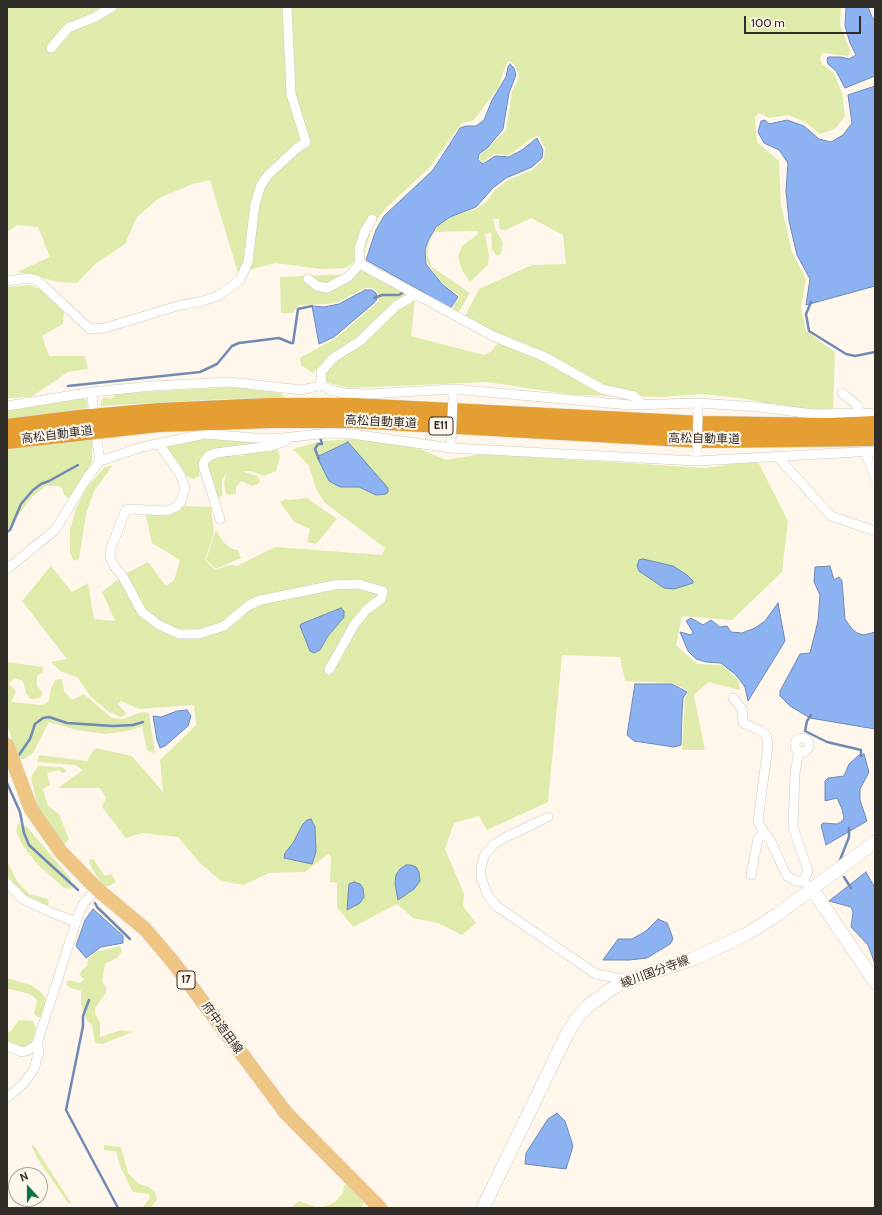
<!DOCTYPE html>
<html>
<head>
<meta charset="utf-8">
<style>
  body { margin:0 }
  #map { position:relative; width:882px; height:1215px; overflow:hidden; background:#fff7ec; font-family:Cabin,sans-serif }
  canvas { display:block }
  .frame { position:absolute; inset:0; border:8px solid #302d29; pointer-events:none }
  .north { position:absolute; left:8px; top:1167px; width:40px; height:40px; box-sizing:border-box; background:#fff7ec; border:1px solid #aca69e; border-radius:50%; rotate:339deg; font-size:11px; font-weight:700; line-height:16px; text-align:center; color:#302d29 }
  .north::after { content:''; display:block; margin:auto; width:14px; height:18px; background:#0d734a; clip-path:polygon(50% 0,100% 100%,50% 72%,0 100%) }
  .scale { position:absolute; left:744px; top:16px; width:117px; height:18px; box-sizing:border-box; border:2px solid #302d29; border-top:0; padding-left:5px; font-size:12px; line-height:14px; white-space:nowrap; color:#302d29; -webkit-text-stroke:3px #fff7ec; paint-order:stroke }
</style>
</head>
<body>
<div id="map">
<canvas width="882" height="1215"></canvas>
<div class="frame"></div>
<div class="north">N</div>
<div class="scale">100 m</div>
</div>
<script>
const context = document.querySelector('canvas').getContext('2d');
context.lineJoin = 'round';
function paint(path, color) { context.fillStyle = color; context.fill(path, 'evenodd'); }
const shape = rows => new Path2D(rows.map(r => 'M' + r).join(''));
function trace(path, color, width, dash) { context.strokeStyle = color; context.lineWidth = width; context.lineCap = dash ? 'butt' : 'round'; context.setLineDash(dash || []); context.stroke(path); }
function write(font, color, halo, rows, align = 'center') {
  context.font = font + ' Cabin,"Noto Sans JP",sans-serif'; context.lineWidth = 4; context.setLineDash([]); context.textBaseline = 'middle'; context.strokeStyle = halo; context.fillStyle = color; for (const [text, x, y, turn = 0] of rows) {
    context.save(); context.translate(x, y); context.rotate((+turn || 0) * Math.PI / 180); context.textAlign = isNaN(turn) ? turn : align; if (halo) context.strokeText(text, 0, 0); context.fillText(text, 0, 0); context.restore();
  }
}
paint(shape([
  [7,7,841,7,840,25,850,50,848,56,823,53,820,58,822,64,834,73,842,93,845,116,835,129,820,134,805,122,788,115,769,118,759,113,755,118,757,142,779,161,781,205,792,252,806,279,801,307,806,331,835,352,833,410,789,408,747,399,702,394,663,397,573,395,487,382,348,388,326,382,325,373,329,369,347,352,364,344,400,308,415,300,411,336,484,355,492,351,502,336,464,318,479,289,532,265,566,264,563,235,531,218,506,230,499,229,499,219,493,219,495,228,503,243,501,254,497,256,492,249,491,232,485,234,489,255,488,265,470,282,462,270,458,257,462,246,478,234,478,231,435,232,429,245,427,255,432,267,470,293,458,313,452,310,460,296,442,283,427,262,426,251,436,228,451,217,478,208,486,202,495,190,508,180,532,170,544,159,545,148,539,136,533,137,509,155,494,154,483,162,480,160,480,155,506,130,512,92,519,77,515,65,509,61,505,67,498,88,474,120,462,123,430,167,386,208,373,225,364,254,346,268,321,269,275,263,238,273,210,180,193,184,159,198,137,217,125,244,95,264,77,283,59,282,17,272,50,257,38,227,17,225,7,232],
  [361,268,409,295,350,344,332,353,313,373,301,365,300,358,336,338,379,301,377,292,373,288,365,288,338,302,326,304,298,305,293,313,281,313,280,277,351,274],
  [29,285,40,289,64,312,63,324,42,336,49,356,85,356,88,369,68,372,31,397,7,398,7,287],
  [232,387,270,391,283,394,285,398,224,399,100,406,102,399,105,397,111,399,116,394,126,393],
  [83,397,87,401,88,408,7,419,7,410],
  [209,437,276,441,223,448,200,465,199,476,193,479,184,475,164,448,169,444],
  [354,439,375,440,420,449,446,460,482,454,706,468,757,460,788,521,782,572,732,620,682,616,676,645,697,664,722,665,739,681,740,690,708,682,694,695,705,750,682,750,685,699,688,691,673,683,625,681,620,657,562,655,548,802,487,830,479,816,454,823,445,849,464,894,463,906,476,923,462,935,438,923,413,918,397,904,353,927,337,907,337,883,330,882,331,857,328,854,305,872,269,873,244,885,221,881,199,862,178,837,142,833,126,838,102,807,106,798,100,788,58,788,83,770,75,765,37,762,39,755,87,761,95,748,132,756,163,792,160,760,196,725,194,705,139,709,121,701,118,704,127,714,121,717,109,712,90,696,78,678,60,671,51,662,67,659,22,601,51,566,72,592,88,583,94,619,115,621,102,592,125,574,148,562,166,586,174,580,180,560,152,543,145,512,182,506,211,507,214,533,205,560,215,570,230,565,237,566,275,547,382,555,385,548,325,503,316,489,309,466,293,449,322,441],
  [348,442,364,463,376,495,359,487,340,487],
  [337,609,335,626,320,650,314,653,301,624],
  [299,834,288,860,284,856],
  [92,440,92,462,69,498,64,495,62,488,58,486,46,486,33,496,7,530,7,449],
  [271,449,278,450,280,457,276,471,264,476,251,471,244,471,244,472,257,476,260,481,258,484,253,486,241,481,236,487,236,494,226,495,224,482,227,473,222,481,222,496,218,498,216,495,207,469,207,463,213,456,225,454,243,456,249,452],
  [113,465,94,491,86,514,79,559,74,561,70,553,70,530,76,509,86,488,105,467],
  [307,498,337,519,316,544,307,542,310,529,294,522,280,502,286,499,290,500],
  [216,530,223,542,232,549,238,550,241,558,216,569,206,560],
  [7,662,42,667,43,672,37,676,37,686,43,693,40,698,31,699,26,693,23,681,14,678,9,684,16,691,11,702,42,705,49,701,51,688,55,680,62,679,64,691,72,700,84,694,112,718,123,719,142,712,149,713,155,754,147,750,142,727,127,731,105,734,76,730,49,722,33,753,24,759,18,759,7,724],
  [38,766,62,767,67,771,62,773,59,770,47,773,50,785,43,789,48,806,59,814,69,839,65,844,57,839,38,809,31,777],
  [18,823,27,827,71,879,71,889,64,888,38,865,23,846,16,831],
  [90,859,93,859,105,876,111,874,116,882,109,886,103,887,89,863],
  [7,861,17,881,29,894,48,899,49,904,45,906,23,894,11,881,7,874],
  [120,946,122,951,118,957,105,964,102,982,106,987,106,993,95,1008,95,1013,100,1023,100,1037,121,1030,133,1032,102,1044,95,1043,92,1025,86,1019,81,1004,81,991,70,988,66,984,68,980,80,983,84,979,79,975,82,970,87,966,88,959,96,952],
  [7,978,31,985,42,993,46,999,44,1013,39,1018,34,1014,37,1000,30,994,9,989,7,990],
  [19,1020,33,1021,36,1028,32,1043,21,1048,7,1043,7,1031,10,1032],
  [31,1144,36,1148,71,1203,68,1203,37,1158],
  [104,1145,121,1147,128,1173,139,1184,149,1187,155,1192,157,1200,150,1208,142,1208,150,1198,149,1194,133,1192,120,1166,116,1151,104,1150],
  [352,1183,366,1197,361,1208,291,1208,299,1201,318,1208,327,1206,335,1202,343,1193,344,1185]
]), '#dfebaa');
const water = shape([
  [846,7,868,7,872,17,875,20,875,76,845,88,836,71,828,64,827,60,828,57,841,57,849,59,856,55,850,43,845,26,846,7],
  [510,64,514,68,516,75,509,93,503,129,488,147,479,154,478,160,483,164,495,156,509,157,522,150,537,138,543,150,542,158,532,167,506,178,493,188,476,207,450,217,436,227,429,239,425,250,426,264,442,284,458,297,450,309,427,297,425,293,366,260,376,230,384,216,433,170,460,128,466,126,476,126,484,120,492,100,506,77,508,67,510,64],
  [875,86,875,286,806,305,810,279,797,255,789,221,786,191,788,163,779,150,764,143,758,132,761,121,765,120,769,124,787,120,804,126,819,139,831,142,843,135,852,123,848,95,875,86],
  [365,290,372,290,376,293,377,299,374,303,334,337,319,344,312,306,324,307,339,304,365,290],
  [348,442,388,488,388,492,386,494,376,495,359,487,340,487,329,481,317,457,348,442],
  [643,559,673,566,687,575,693,581,693,583,674,589,664,588,639,571,637,566,639,560,643,559],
  [830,566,834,580,839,577,842,581,845,619,852,629,857,633,864,635,875,632,875,729,810,718,790,706,780,696,780,691,800,654,810,653,818,621,820,595,814,582,815,567,830,566],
  [778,603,785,641,748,701,745,687,736,675,721,663,706,662,696,659,688,651,680,632,691,635,693,632,686,621,691,618,703,625,711,620,720,627,727,626,731,632,742,633,755,628,765,621,778,603],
  [341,608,344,611,344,617,328,636,320,650,314,653,310,651,300,626,301,624,341,608],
  [635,684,672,684,687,692,683,698,682,714,681,745,674,747,634,741,627,735,635,684],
  [187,710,191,716,188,726,165,746,160,748,157,740,153,716,161,717,177,711,187,710],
  [864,754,869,772,860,789,860,800,867,821,826,845,821,825,823,823,837,824,841,822,844,818,842,809,837,798,825,801,825,781,828,778,844,776,849,764,859,755,864,754],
  [311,819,315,827,316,852,312,864,284,858,285,853,293,843,303,824,307,820,311,819],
  [406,865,411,865,416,867,419,872,420,881,414,889,398,900,395,883,396,875,400,869,406,865],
  [866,872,875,888,875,964,868,945,851,927,853,912,851,907,829,901,866,872],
  [354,882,360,884,363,888,364,897,360,903,347,910,349,884,354,882],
  [93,909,123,936,123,943,101,947,86,958,76,946,85,920,93,909],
  [658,919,667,923,671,933,673,939,670,944,647,958,629,960,603,960,618,939,632,939,646,931,658,919],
  [557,1113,565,1121,573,1146,566,1169,525,1164,526,1153,548,1119,557,1113]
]);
paint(water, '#8cb2f1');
trace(water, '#708ab5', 1);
trace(shape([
  [374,298,382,295,399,295,405,291],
  [811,302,806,314,809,331,846,354,855,356,875,352],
  [68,386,200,372,217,364,232,346,239,343,279,338,291,343,293,343,298,309,312,306],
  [319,459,315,449,318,444,322,444,320,437],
  [7,532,10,530,21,504,33,490,41,484,49,481,78,465],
  [811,715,807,721,805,731,827,742,861,750,861,756],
  [19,755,30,739,35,724,43,718,49,717,67,723,113,726,133,725,143,722],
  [7,783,20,812,24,833,29,845,78,890],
  [840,860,849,837,849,828],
  [844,877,851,888],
  [95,903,97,907,130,939],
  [89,1000,83,1016,83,1026,66,1110,118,1208]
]), '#708ab5', 2.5);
const street = shape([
  [51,48,68,28,95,17,112,7],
  [360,264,493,336,545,357,602,389,634,396,642,403],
  [360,264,359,250,364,233,372,219],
  [308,279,317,286,327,288,348,277,360,264],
  [7,281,29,278,37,280,90,329,105,328,177,306,203,301,218,296,240,280,248,262,255,204,261,185,268,175,296,149,306,142,291,94,287,7],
  [322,385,321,372,333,358,360,341,396,306,415,295],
  [92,392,93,407],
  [842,393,857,405,859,411],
  [7,406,92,392,152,386,229,382,302,390,322,385,330,390,345,393,369,394,453,389,630,405,698,403,759,407,813,414,875,413],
  [97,441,100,461],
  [159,444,180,474,185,488,181,502,176,507,167,511,128,509,125,512,111,548,110,557,114,566,123,577,142,612,159,625,179,634,199,634,224,626,249,605,261,600,334,585,358,584,383,591,381,599,366,610,354,625,329,670],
  [865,452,875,477],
  [777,456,831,516,875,531],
  [220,519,203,465,205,460,209,456,216,453,271,446,285,441],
  [7,569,55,530,87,478,100,461,142,447,205,434,255,438,283,438,328,433,352,434,451,448,697,461,875,451],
  [733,698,742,709,743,723,759,730,766,735,768,745,758,821,764,833,770,840,787,876,798,882,803,881,812,889],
  '795 745a7 7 0 1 1 14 0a7 7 0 1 1-14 0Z',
  [799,751,795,773,793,827,808,871,803,881],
  [548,817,504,838,494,844,485,854,481,867,481,877,487,894,496,906,596,974,629,980],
  [751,875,758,838,764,833],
  [7,883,23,899,50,912,76,922],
  [7,1046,22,1052,29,1050,37,1044,76,922,83,904,97,889],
  [7,1098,24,1083,34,1069,39,1051,37,1044]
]);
const secondary = shape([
  [812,889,875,982],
  [483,1208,567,1034,577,1018,588,1006,611,989,629,980,693,959,747,934,778,914,875,842]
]);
const primary = shape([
  [7,745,31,809,61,852,97,889,145,929,173,962,286,1113,380,1208]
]);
const highway = shape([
  [7,427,79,418,160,411,270,406,354,406,701,424,829,426,875,424],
  [7,441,158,424,270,420,353,420,702,440,875,438]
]);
trace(street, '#cfc7bd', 10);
trace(secondary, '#cfc7bd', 14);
trace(primary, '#dad9d8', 15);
trace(highway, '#dad9d8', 17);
trace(street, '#fff', 9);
trace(secondary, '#fff', 13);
trace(primary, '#efc584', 14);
trace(highway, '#e49e32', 16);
const streetBridge = shape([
  [451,443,453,397],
  [697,452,698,411]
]);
trace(streetBridge, '#cfc7bd', 10, []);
trace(streetBridge, '#fff', 9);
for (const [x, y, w] of [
  [441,426,24],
  [186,980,18]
]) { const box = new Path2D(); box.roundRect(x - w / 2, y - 9, w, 18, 3); context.fillStyle = '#fff7ec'; context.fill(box); trace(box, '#302d29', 1); }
write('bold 11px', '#302d29', null, [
  ["E11",441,426],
  ["17",186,980]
]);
write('12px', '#302d29', '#fff7ec', [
  ["高松自動車道",381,422,3],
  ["高松自動車道",57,435,-7],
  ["高松自動車道",704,439,1],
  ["綾川国分寺線",655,972,-20],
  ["府中造田線",222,1028,54]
]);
</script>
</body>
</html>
